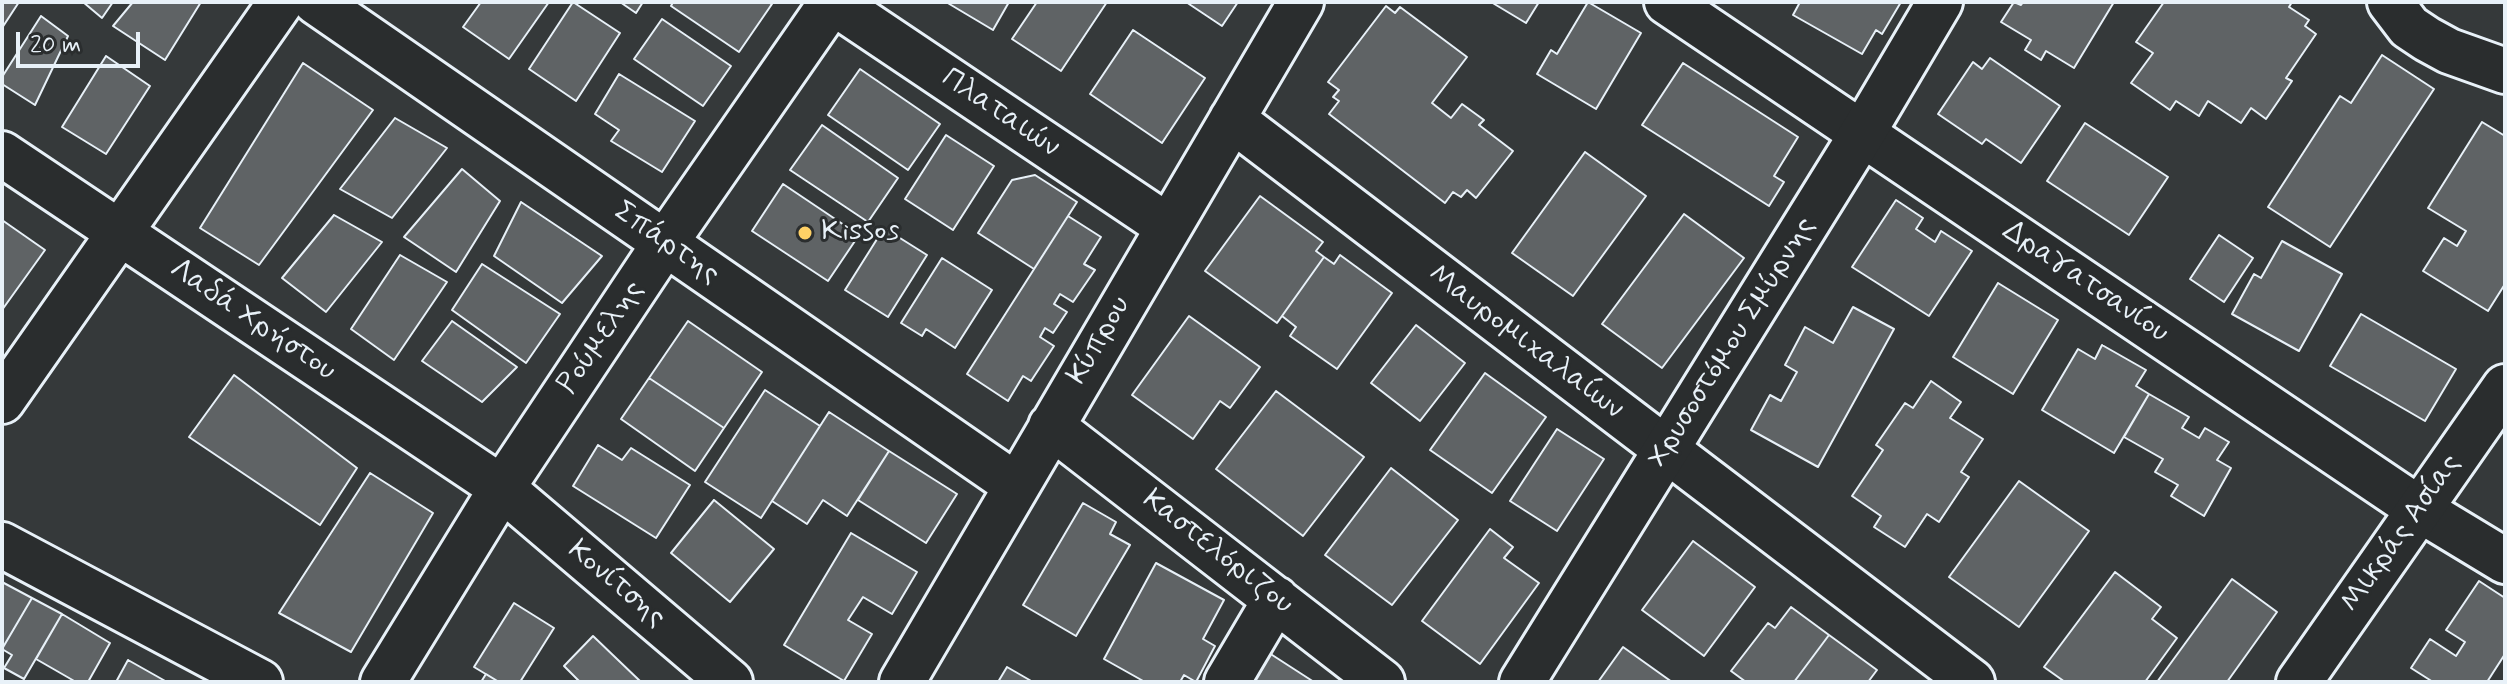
<!DOCTYPE html>
<html>
<head>
<meta charset="utf-8">
<style>
  body { margin:0 }
  #map { position:relative; width:2507px; height:684px; overflow:hidden; background:#35393a; font-family:Mynerve,sans-serif }
  canvas { display:block }
  .frame { position:absolute; inset:0; border:4px solid #e8f1f8; pointer-events:none }
  .scale { position:absolute; left:16px; top:32px; width:124px; height:36px; box-sizing:border-box; border:4px solid #e8f1f8; border-top:0; padding-left:10px; font-size:24px; line-height:28px; white-space:nowrap; color:#e8f1f8; -webkit-text-stroke:6px #2a2d2e; paint-order:stroke }
</style>
</head>
<body>
<div id="map">
<canvas width="2507" height="684"></canvas>
<div class="frame"></div>
<div class="scale">20 m</div>
</div>
<script>
const context = document.querySelector('canvas').getContext('2d');
context.lineJoin = 'round';
function paint(path, color) { context.fillStyle = color; context.fill(path, 'evenodd'); }
const shape = rows => new Path2D(rows.map(r => 'M' + r).join(''));
function trace(path, color, width, dash) { context.strokeStyle = color; context.lineWidth = width; context.lineCap = dash ? 'butt' : 'round'; context.setLineDash(dash || []); context.stroke(path); }
function write(font, color, halo, rows, align = 'center') {
  context.font = font + ' Mynerve,sans-serif'; context.lineWidth = 6; context.setLineDash([]); context.textBaseline = 'middle'; context.strokeStyle = halo; context.fillStyle = color; for (const [text, x, y, turn = 0] of rows) {
    context.save(); context.translate(x, y); context.rotate((+turn || 0) * Math.PI / 180); context.textAlign = isNaN(turn) ? turn : align; if (halo) context.strokeText(text, 0, 0); context.fillText(text, 0, 0); context.restore();
  }
}
const building = shape([
  [2,2,19,2,2,28,2,2],
  [83,2,113,2,102,18,83,2],
  [133,2,201,2,165,60,113,26,133,2],
  [481,2,549,2,509,59,463,27,481,2],
  [573,2,620,33,576,101,529,69,573,2],
  [620,2,643,2,636,13,620,2],
  [673,2,768,2,772,4,739,52,671,6,673,2],
  [946,2,1009,2,993,30,946,2],
  [1037,2,1107,2,1061,71,1012,39,1037,2],
  [1186,2,1238,2,1222,26,1186,2],
  [1491,2,1539,2,1526,23,1491,2],
  [1588,2,1641,33,1596,109,1537,74,1551,50,1557,54,1588,2],
  [1800,2,1901,2,1882,34,1876,30,1862,54,1793,15,1800,2],
  [2014,2,2021,5,2023,2,2114,2,2074,68,2046,51,2041,60,2025,50,2031,40,2001,22,2014,2],
  [2164,2,2292,2,2289,7,2309,20,2305,26,2316,34,2286,78,2292,81,2266,119,2251,108,2241,123,2208,101,2199,116,2176,101,2170,110,2131,83,2153,53,2136,42,2164,2],
  [1386,6,1395,13,1400,7,1467,57,1432,103,1451,118,1462,104,1484,120,1479,125,1513,151,1476,198,1467,190,1461,197,1453,192,1445,203,1329,114,1339,101,1333,97,1339,90,1328,82,1386,6],
  [41,16,68,36,35,105,2,84,2,77,41,16],
  [662,19,731,66,703,106,634,59,662,19],
  [1133,30,1205,78,1162,143,1090,94,1133,30],
  [2382,55,2434,89,2330,247,2268,207,2340,96,2351,103,2382,55],
  [106,56,150,86,106,154,62,127,106,56],
  [1990,58,2060,106,2021,163,1986,139,1982,144,1938,114,1973,62,1982,69,1990,58],
  [303,63,373,110,259,265,200,228,303,63],
  [1683,63,1798,137,1774,176,1784,182,1769,206,1642,125,1683,63],
  [860,69,940,124,908,170,828,115,860,69],
  [619,74,695,121,662,172,611,141,619,130,595,114,619,74],
  [395,118,447,148,392,218,340,189,395,118],
  [2482,122,2505,136,2505,284,2488,311,2423,271,2444,238,2457,246,2466,231,2428,208,2482,122],
  [2085,123,2168,177,2129,235,2047,181,2085,123],
  [822,125,898,178,868,222,790,170,822,125],
  [946,135,994,166,953,230,905,199,946,135],
  [1585,152,1646,196,1573,296,1512,253,1585,152],
  [462,169,500,201,456,272,404,237,462,169],
  [1035,175,1077,202,1034,269,978,233,1012,180,1035,175],
  [783,184,859,235,828,281,752,231,783,184],
  [1260,196,1323,242,1316,251,1324,257,1277,323,1205,271,1260,196],
  [1896,200,1923,218,1916,229,1935,242,1941,231,1972,251,1929,316,1852,267,1896,200],
  [521,202,602,256,562,303,494,256,521,202],
  [1684,214,1744,258,1662,368,1602,324,1684,214],
  [334,215,382,242,326,312,282,278,334,215],
  [1068,216,1101,237,1084,264,1095,270,1073,302,1060,294,1054,304,1067,312,1053,333,1045,328,1040,337,1054,346,1031,381,1023,376,1008,401,967,374,1068,216],
  [2,220,45,250,2,310,2,220],
  [884,228,927,255,888,317,845,290,884,228],
  [2219,235,2253,258,2224,302,2190,279,2219,235],
  [2282,241,2342,274,2299,351,2232,314,2254,274,2261,278,2282,241],
  [400,255,447,282,394,360,351,329,400,255],
  [1340,255,1392,293,1337,369,1290,336,1296,327,1282,316,1324,257,1334,264,1340,255],
  [942,258,992,290,955,348,926,329,922,336,901,323,942,258],
  [482,264,560,314,526,363,452,310,482,264],
  [1998,283,2058,320,2013,394,1953,357,1998,283],
  [1853,307,1894,329,1818,467,1751,430,1770,395,1781,401,1797,372,1785,365,1805,327,1833,343,1853,307],
  [2361,314,2456,369,2425,421,2330,366,2361,314],
  [1189,316,1260,367,1230,408,1220,401,1193,439,1132,395,1189,316],
  [452,321,517,367,482,402,422,361,452,321],
  [688,321,762,372,724,428,649,378,688,321],
  [1416,325,1465,363,1420,421,1371,383,1416,325],
  [2102,345,2146,370,2136,386,2149,394,2114,453,2042,410,2078,349,2095,359,2102,345],
  [1485,373,1546,417,1492,493,1430,450,1485,373],
  [234,375,357,468,320,525,189,437,234,375],
  [649,378,724,428,695,471,621,419,649,378],
  [1931,381,1961,402,1950,418,1983,439,1961,472,1969,477,1939,522,1927,514,1905,547,1874,527,1881,516,1852,496,1883,450,1876,445,1905,403,1913,408,1931,381],
  [765,390,820,426,761,518,705,482,765,390],
  [1276,391,1364,457,1303,536,1216,469,1276,391],
  [2149,394,2189,417,2182,428,2199,438,2205,428,2229,442,2217,460,2231,468,2204,516,2171,496,2178,485,2155,472,2163,459,2124,437,2149,394],
  [829,412,889,451,847,516,823,500,807,524,772,501,829,412],
  [1557,429,1604,459,1557,531,1510,501,1557,429],
  [598,445,622,460,631,448,690,485,656,538,573,486,598,445],
  [889,451,957,494,926,543,858,500,889,451],
  [1391,468,1458,520,1392,605,1325,555,1391,468],
  [370,473,433,513,351,652,279,613,370,473],
  [2019,481,2089,531,2019,627,1949,577,2019,481],
  [714,500,774,549,730,602,671,553,714,500],
  [1083,503,1116,522,1110,534,1130,545,1076,636,1023,605,1083,503],
  [1490,529,1513,547,1504,558,1539,583,1480,664,1422,621,1490,529],
  [851,533,917,572,892,614,863,597,848,620,872,634,844,681,784,645,851,533],
  [1693,541,1755,587,1704,656,1642,610,1693,541],
  [1156,563,1224,600,1203,639,1215,646,1196,682,1184,675,1180,682,1145,682,1104,659,1156,563],
  [2115,572,2161,607,2152,619,2177,638,2145,682,2065,682,2044,667,2115,572],
  [2232,579,2277,612,2227,682,2157,682,2232,579],
  [2479,581,2505,598,2505,654,2487,682,2433,682,2411,668,2430,639,2456,656,2465,642,2446,630,2479,581],
  [2,582,32,598,2,649,2,582],
  [32,598,62,614,24,679,4,668,12,655,2,649,32,598],
  [514,603,554,628,520,682,499,682,474,667,514,603],
  [1791,607,1829,635,1794,682,1746,682,1731,671,1768,623,1775,628,1791,607],
  [62,614,110,643,88,682,76,682,36,659,62,614],
  [1829,635,1877,670,1868,682,1794,682,1829,635],
  [593,636,641,682,580,682,564,666,593,636],
  [1623,647,1672,682,1598,682,1623,647],
  [1266,651,1314,682,1246,682,1266,651],
  [128,660,167,682,116,682,128,660],
  [1007,667,1033,682,998,682,1007,667],
  [486,674,499,682,481,682,486,674]
]);
paint(building, '#5f6365');
trace(building, '#e8f1f8', 2);
const street = shape([
  [316,2,1017,486],
  [833,2,1167,226],
  [1667,2,2419,509,2505,561],
  [1232,119,1972,682],
  [2,154,502,488,730,682],
  [2,401,281,2],
  [1051,426,1382,682],
  [2,545,260,682],
  [383,682,502,488,665,243,832,2],
  [902,682,1301,2],
  [1227,682,1276,599]
]);
const secondary = shape([
  [2390,2,2409,27,2427,39,2449,51,2505,71],
  [1522,682,1862,134,1940,2],
  [2299,682,2505,387]
]);
trace(street, '#e8f1f8', 50);
trace(secondary, '#e8f1f8', 50);
trace(street, '#2a2d2e', 44);
trace(secondary, '#2a2d2e', 44);
for (const [x, y, r, color] of [
  [805,233,8,"#ffd166"]
]) { const dot = new Path2D(); dot.arc(x, y, r, 0, 2 * Math.PI); context.fillStyle = color; context.fill(dot); trace(dot, '#2a2d2e', 3); }
write('30px', '#e8f1f8', '#2a2d2e', [
  ["Πλαταιών",1000,114,34],
  ["Σπάρτης",666,244,35],
  ["Δραγατσανίου",2085,283,34],
  ["Λαδά Χρήστου",252,321,34],
  ["Ρούμελης",602,338,-56],
  ["Κύπρου",1100,341,-60],
  ["Μαυρομιχαλαίων",1525,343,37],
  ["Χρυσοστόμου Σμύρνης",1733,343,-58],
  ["Μικράς Ασίας",2402,534,-55],
  ["Καστελόριζου",1217,553,38],
  ["Κονίτσης",616,585,40]
]);
write('30px', '#e8f1f8', '#2a2d2e', [
  ["Kissos",821,233]
], 'left');
</script>
</body>
</html>
